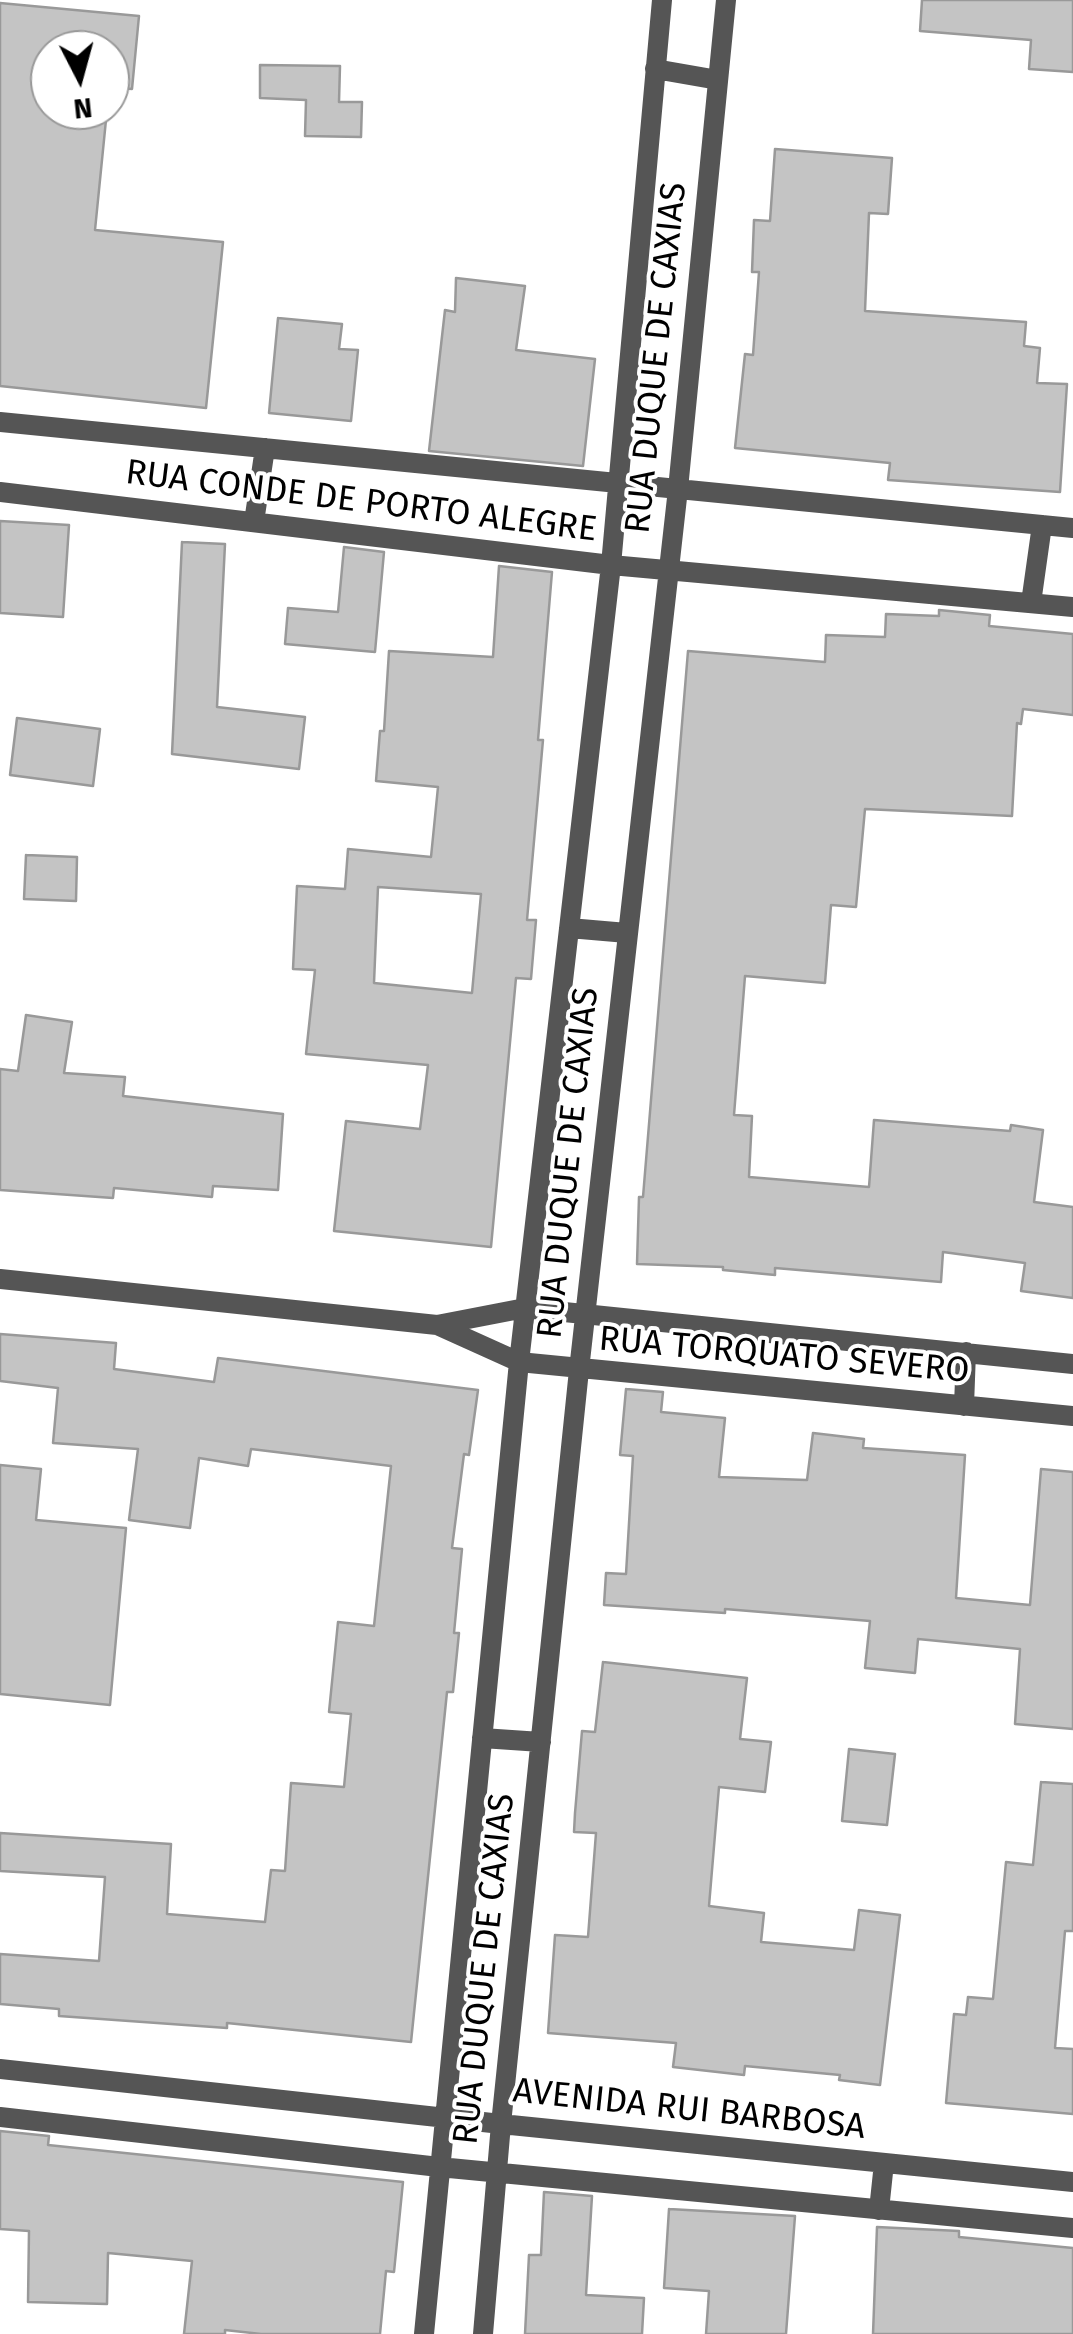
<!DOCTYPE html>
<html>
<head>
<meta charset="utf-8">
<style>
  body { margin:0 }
  #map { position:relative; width:1073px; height:2334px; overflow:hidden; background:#fff; font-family:"Fira Sans",sans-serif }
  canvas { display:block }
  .north { position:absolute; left:30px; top:30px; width:100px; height:100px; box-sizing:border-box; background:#fff; border:2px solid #999; border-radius:50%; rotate:174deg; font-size:28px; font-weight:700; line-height:40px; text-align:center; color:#000 }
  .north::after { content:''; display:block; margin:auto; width:35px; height:45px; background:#000; clip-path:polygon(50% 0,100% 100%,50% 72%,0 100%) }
</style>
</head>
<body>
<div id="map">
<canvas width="1073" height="2334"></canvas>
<div class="north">N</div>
</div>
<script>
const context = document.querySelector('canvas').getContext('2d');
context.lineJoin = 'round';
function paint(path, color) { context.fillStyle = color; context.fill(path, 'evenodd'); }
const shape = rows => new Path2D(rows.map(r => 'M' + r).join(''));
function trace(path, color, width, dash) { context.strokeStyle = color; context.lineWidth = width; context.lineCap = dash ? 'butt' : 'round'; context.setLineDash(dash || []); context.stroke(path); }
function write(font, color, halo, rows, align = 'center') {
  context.font = font + ' "Fira Sans",sans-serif'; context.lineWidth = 8; context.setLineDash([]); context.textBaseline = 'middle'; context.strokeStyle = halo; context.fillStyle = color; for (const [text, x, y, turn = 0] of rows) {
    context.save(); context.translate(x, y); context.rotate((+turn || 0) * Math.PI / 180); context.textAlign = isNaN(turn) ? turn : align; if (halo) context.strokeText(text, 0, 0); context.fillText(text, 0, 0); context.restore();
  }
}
const building = shape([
  [922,0,1073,0,1073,72,1029,69,1031,40,920,31,922,0],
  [0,3,139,16,132,89,110,87,110,50,50,50,50,110,107,110,95,230,223,242,206,408,0,386,0,3],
  [260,65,340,66,339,102,362,102,361,137,305,136,306,100,260,98,260,65],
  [775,149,892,158,888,214,869,213,865,311,1026,322,1024,346,1040,348,1037,383,1067,384,1060,492,888,480,890,463,735,448,745,354,753,355,759,272,752,272,754,220,770,221,775,149],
  [456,278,525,286,516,350,595,359,583,466,429,451,445,310,455,312,456,278],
  [278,318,342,324,339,349,358,350,351,421,269,413,278,318],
  [0,521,69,525,63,617,0,613,0,521],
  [182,542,225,544,217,707,305,717,299,769,172,754,182,542],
  [344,547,384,552,375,652,285,644,288,608,338,612,344,547],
  [499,566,552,572,538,740,543,740,527,920,536,920,531,979,516,978,491,1247,334,1231,346,1121,420,1129,428,1065,306,1054,315,970,293,969,297,886,345,889,348,849,431,857,438,787,376,781,380,731,384,731,389,651,493,657,499,566],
  [378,887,481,894,472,993,374,983,378,887],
  [939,610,990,615,989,626,1073,634,1073,715,1023,709,1021,724,1017,723,1012,816,865,809,856,907,831,905,825,983,745,976,734,1115,752,1116,749,1177,869,1187,874,1120,1010,1131,1011,1125,1043,1130,1034,1202,1073,1207,1073,1298,1021,1291,1025,1263,943,1252,941,1282,775,1268,775,1275,723,1270,723,1267,637,1264,639,1197,643,1197,688,651,825,662,826,635,885,637,886,614,939,616,939,610],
  [17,718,100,729,93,786,10,775,17,718],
  [26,855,77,857,76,901,24,899,26,855],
  [26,1015,72,1022,64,1073,125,1077,123,1096,283,1114,278,1190,213,1186,212,1197,114,1188,113,1198,0,1190,0,1069,18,1071,26,1015],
  [0,1334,116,1343,114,1369,214,1382,218,1358,478,1390,469,1455,464,1454,452,1548,462,1549,454,1633,459,1633,453,1692,447,1692,411,2042,227,2023,227,2028,59,2016,59,2009,0,2004,0,1954,99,1961,105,1877,0,1871,0,1833,171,1844,167,1914,265,1922,271,1870,285,1871,291,1783,344,1787,351,1714,329,1712,338,1622,374,1626,391,1466,251,1449,248,1466,199,1458,190,1528,129,1520,138,1449,53,1443,58,1388,0,1381,0,1334],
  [626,1389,663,1392,661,1412,725,1418,719,1477,807,1480,813,1433,864,1439,863,1448,965,1455,956,1598,1030,1605,1041,1469,1073,1472,1073,1729,1015,1724,1020,1649,918,1639,915,1673,865,1668,870,1621,725,1609,725,1613,604,1605,606,1573,626,1574,633,1456,620,1455,626,1389],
  [0,1465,41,1469,36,1520,126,1528,110,1705,0,1694,0,1465],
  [603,1662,747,1678,740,1739,771,1742,765,1792,719,1787,709,1906,764,1913,761,1942,854,1950,859,1910,900,1915,880,2085,839,2080,840,2075,745,2066,744,2075,673,2067,676,2043,548,2033,555,1935,588,1937,596,1833,574,1832,575,1813,582,1731,595,1732,603,1662],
  [849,1749,895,1754,887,1825,842,1821,849,1749],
  [1041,1782,1073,1784,1073,1931,1065,1931,1055,2048,1073,2049,1073,2114,946,2103,954,2014,966,2015,968,1997,993,1999,1006,1862,1033,1865,1041,1782],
  [0,2131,49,2136,48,2145,403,2182,394,2272,386,2271,380,2334,261,2334,225,2330,225,2334,184,2334,192,2261,108,2253,107,2304,28,2302,29,2231,0,2229,0,2131],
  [544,2192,592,2196,586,2295,644,2298,642,2334,525,2334,529,2255,541,2255,544,2192],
  [669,2209,795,2216,786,2334,706,2334,709,2291,664,2288,669,2209],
  [877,2227,959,2231,959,2237,1073,2248,1073,2334,873,2334,877,2227]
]);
paint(building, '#c4c4c4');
trace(building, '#999', 2.5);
trace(shape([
  [655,69,718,80],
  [0,422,1073,528],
  [0,492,611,565,1073,607],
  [254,522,265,448],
  [1031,603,1042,525],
  [569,928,627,933],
  [0,1279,437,1325,525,1308,1073,1364],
  [437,1325,519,1362,1073,1416],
  [964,1406,966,1352],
  [482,1738,541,1742],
  [0,2069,501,2124,1073,2182],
  [0,2117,439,2167,1073,2228],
  [879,2210,884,2163],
  [424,2334,519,1362,611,565,662,0],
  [483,2334,501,2124,579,1370,678,489,726,0]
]), '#555', 20);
write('35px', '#000', '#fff', [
  ["RUA DUQUE DE CAXIAS",657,358,-84],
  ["RUA CONDE DE PORTO ALEGRE",361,502,7],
  ["RUA DUQUE DE CAXIAS",569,1163,-84],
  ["RUA TORQUATO SEVERO",784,1356,5],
  ["RUA DUQUE DE CAXIAS",485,1969,-84],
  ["AVENIDA RUI BARBOSA",689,2110,6]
]);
</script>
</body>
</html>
